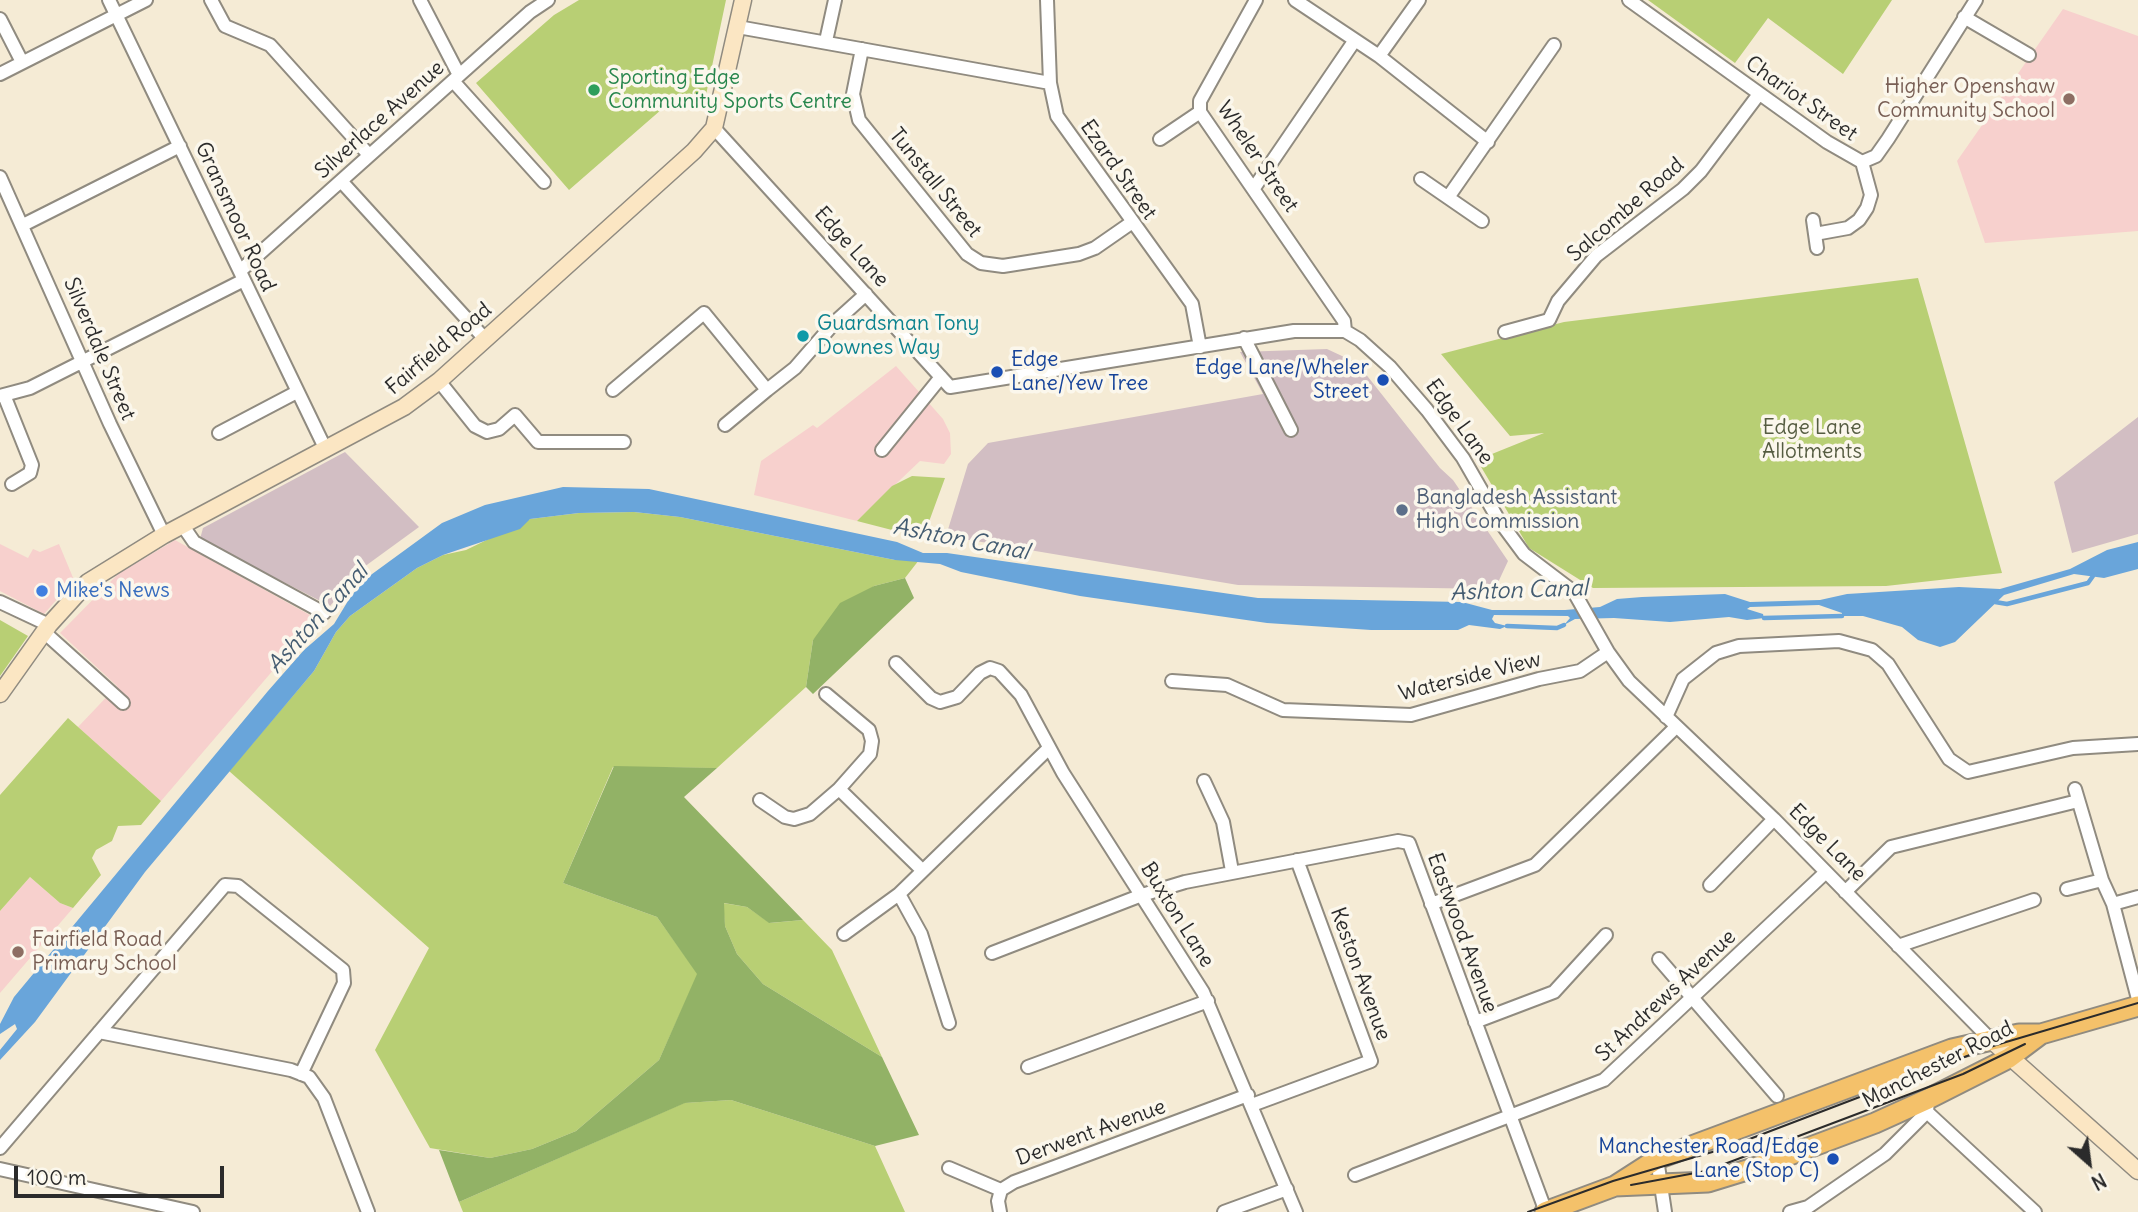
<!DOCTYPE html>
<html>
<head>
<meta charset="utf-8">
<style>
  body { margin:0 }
  #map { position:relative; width:2138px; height:1212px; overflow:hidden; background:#f5ebd5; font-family:Delius,sans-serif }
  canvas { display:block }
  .north { position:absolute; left:2054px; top:1128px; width:70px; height:70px; -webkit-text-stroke:5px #fbf7ec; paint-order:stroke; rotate:152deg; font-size:19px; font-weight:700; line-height:28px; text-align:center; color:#2b2b2b }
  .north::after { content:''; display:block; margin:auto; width:24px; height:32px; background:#2b2b2b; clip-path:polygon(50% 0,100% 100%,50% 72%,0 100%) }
  .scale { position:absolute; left:14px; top:1166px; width:210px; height:32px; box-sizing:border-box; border:4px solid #2b2b2b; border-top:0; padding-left:9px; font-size:21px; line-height:24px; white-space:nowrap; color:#2b2b2b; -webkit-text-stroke:5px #fbf7ec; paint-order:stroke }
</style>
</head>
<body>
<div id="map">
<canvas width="2138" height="1212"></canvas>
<div class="north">N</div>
<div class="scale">100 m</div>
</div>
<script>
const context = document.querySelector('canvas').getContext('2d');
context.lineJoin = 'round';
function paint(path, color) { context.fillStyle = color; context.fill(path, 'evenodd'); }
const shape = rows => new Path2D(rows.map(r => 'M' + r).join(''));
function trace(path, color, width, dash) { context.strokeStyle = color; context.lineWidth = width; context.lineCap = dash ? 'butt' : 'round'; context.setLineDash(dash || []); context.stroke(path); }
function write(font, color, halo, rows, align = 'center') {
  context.font = font + ' Delius,sans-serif'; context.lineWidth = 7; context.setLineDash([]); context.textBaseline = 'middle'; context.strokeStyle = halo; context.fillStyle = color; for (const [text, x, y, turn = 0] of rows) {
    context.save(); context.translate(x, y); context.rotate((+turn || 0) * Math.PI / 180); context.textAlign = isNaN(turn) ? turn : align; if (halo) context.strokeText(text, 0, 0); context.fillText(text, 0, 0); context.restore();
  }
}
paint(shape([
  [2063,9,2138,36,2138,231,1985,243,1957,161],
  [896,366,943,419,950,433,951,454,944,464,920,461,857,521,754,495,761,461,813,425,817,428],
  [175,540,317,619,161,801,78,727,117,686,60,633,118,574],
  [0,544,28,558,33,549,40,552,59,544,74,580,44,614,0,591],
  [30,877,60,903,73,908,0,993,0,911]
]), '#f7d0cd');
paint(shape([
  [1327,349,1357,363,1440,468,1453,480,1508,561,1495,589,1238,585,946,536,968,464,988,443,1263,394,1240,352],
  [2138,417,2138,534,2072,553,2054,482],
  [345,452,419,527,364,567,330,606,200,539,203,528]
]), '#d2bec3');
paint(shape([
  [579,0,726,0,703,109,677,96,569,190,476,83,554,15],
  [1648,0,1892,0,1843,74,1768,18,1735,63],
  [1918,278,2002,573,1886,586,1593,588,1529,548,1477,460,1544,433,1510,436,1441,354,1564,322],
  [912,476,945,478,923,538,857,521,892,486],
  [634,512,680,517,895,560,919,560,905,578,874,586,813,640,806,687,717,768,613,767,563,883,657,917,698,974,659,1060,576,1131,532,1149,490,1158,430,1148,375,1050,429,948,229,771,314,671,336,632,350,616,417,568,443,555,466,550,530,519,579,513],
  [0,620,28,636,0,676],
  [68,718,161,801,141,825,118,826,112,841,96,850,92,858,101,875,73,908,60,903,30,877,0,911,0,795],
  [723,903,747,907,770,923,803,920,832,950,882,1057,763,984,737,954,725,926],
  [731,1100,875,1146,905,1212,463,1212,459,1202,684,1103]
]), '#b8cf74');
paint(shape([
  [905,578,914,598,813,694,806,687,813,640,840,603,874,586],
  [614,766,717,768,684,797,803,920,769,923,747,907,724,903,725,926,737,954,763,984,882,1057,919,1135,875,1146,731,1100,685,1103,459,1202,439,1150,490,1158,532,1149,576,1131,659,1060,697,974,657,917,563,883]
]), '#92b266');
paint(shape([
  [563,487,649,489,897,542,923,553,947,553,1258,598,1462,602,1492,610,1565,610,1600,607,1617,599,1642,597,1725,594,1750,602,1820,600,1847,594,1959,587,2000,589,2070,569,2107,550,2138,542,2138,569,2104,578,2074,574,2004,595,1955,642,1940,647,1918,640,1902,627,1863,616,1842,616,1842,613,1819,605,1750,607,1747,609,1763,614,1764,618,1747,620,1729,617,1670,622,1614,618,1575,619,1564,625,1570,618,1568,616,1494,615,1492,619,1495,623,1507,626,1500,629,1469,625,1458,630,1371,630,1267,623,1080,596,961,572,940,564,895,560,680,517,634,512,579,513,530,519,520,529,443,555,417,568,350,616,336,632,314,671,145,872,35,1022,0,1060,0,1050,17,1029,15,1024,0,1034,0,1024,14,997,268,691,304,650,334,624,351,596,368,577,442,523,485,505]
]), '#69a5da');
trace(shape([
  [1995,602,2007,604,2088,583,2093,576],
  [1764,618,1842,616],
  [1507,626,1557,628,1564,625]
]), '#69a5da', 4.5);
const street = shape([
  [109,0,326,450],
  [211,0,225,26,270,45,369,155],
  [420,0,459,75],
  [1047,0,1050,83,1057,116,1192,304,1200,347],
  [1256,0,1200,101,1200,112,1344,321,1345,331],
  [1295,0,1379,56,1488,142],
  [1629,0,1827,142,1862,162,1871,195,1867,208,1859,220,1848,228,1815,234],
  [1964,17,2029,55],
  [0,19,22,62],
  [738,27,1050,83],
  [826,41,835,0],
  [862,49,853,94,859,120,967,254,981,263,1003,266,1079,254,1095,248,1131,223],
  [1379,56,1419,0],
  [0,74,146,0],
  [453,81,544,182],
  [714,128,950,387,1294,331,1345,331,1360,340,1390,367,1427,410,1463,458,1498,519,1524,554,1574,592,1608,652,1629,681,1774,819,1990,1039],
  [1160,139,1200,112],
  [1862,162,1876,156,1888,139,1976,0],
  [0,177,110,424,164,535],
  [1421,179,1482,221],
  [341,181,485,339],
  [1254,188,1355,40],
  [1449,196,1554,45],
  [1813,220,1817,248],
  [23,225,180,146],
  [240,271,530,12,548,0],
  [1505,332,1549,320,1558,301,1596,256,1683,189,1701,171,1759,94],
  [1244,338,1291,430],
  [439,381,475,426,487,432,499,429,515,415,538,442,624,442],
  [613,390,704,313,767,390,795,368,835,322,866,294],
  [4,395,32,465,30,473,12,484],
  [0,396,30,388,244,280],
  [725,425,767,390],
  [219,433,297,392],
  [882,450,941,377],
  [183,526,194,542,324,613],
  [0,602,49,625],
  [44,632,123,703],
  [896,663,931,698,940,702,957,697,980,673,990,668,999,671,1021,695,1063,773,1203,992,1296,1212],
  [1172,681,1227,685,1283,710,1411,715,1539,679,1580,671,1608,652],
  [1666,717,1683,679,1716,653,1739,646,1839,641,1872,650,1888,664,1949,759,1968,772,2073,748,2138,744],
  [1204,781,1223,822,1232,871],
  [839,789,922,870],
  [2075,789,2102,880,2113,904,2138,999],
  [760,800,785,817,794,819,810,814,839,789,870,754,872,741,869,730,826,694],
  [1710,885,1774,819],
  [2067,889,2102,880],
  [1845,892,1891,847,2078,801],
  [899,894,921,934,949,1023],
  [1431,904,1535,865,1676,727],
  [2113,904,2138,897],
  [844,934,899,894,1049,748],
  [1898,946,2034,900],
  [992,953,1142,895,1185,882,1398,841,1409,843,1546,1212],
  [1659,959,1777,1096],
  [1475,1022,1554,992,1606,935],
  [99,1032,291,1070,309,1077,324,1098,368,1212],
  [1028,1067,1208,1001],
  [1252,1105,1371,1061,1297,860],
  [1927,1112,2035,1212],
  [0,1148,225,885,238,886,343,970,344,983,301,1074],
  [1657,1159,1665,1212],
  [949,1168,1001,1190,1014,1182,1248,1095],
  [0,1169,193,1212],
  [1355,1175,1604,1080,1826,872],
  [1000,1212,998,1201,1001,1190],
  [1224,1212,1287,1189],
  [1790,1212,1808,1207,1885,1154,1927,1112,1928,1099]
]);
const secondary = shape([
  [0,694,49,625,88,582,164,535,404,407,439,381,694,151,714,128,743,0],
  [1990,1039,2138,1171]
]);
const primary = shape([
  [1615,1186,1708,1182,1760,1166,1875,1123,1928,1099,2009,1058,2041,1034],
  [1545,1212,1615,1186,1657,1159,1952,1049,2019,1034,2041,1034,2138,1006]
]);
trace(street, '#908b80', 16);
trace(secondary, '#908b80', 19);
trace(primary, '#908b80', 23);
trace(street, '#fff', 12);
trace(secondary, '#fbe6c3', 16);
trace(primary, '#f4c16a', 19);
trace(shape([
  [1631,1185,1706,1171,1963,1074,2025,1044],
  [1528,1212,1613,1181,1726,1148,1996,1045,2138,1003]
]), '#2b2b2b', 2);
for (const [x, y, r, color] of [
  [594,90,7,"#2e9e5b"],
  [2069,99,7,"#8d6e63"],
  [803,336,7,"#0f9aa8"],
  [997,372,7,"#1a4fb4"],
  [1383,380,7,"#1a4fb4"],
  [1402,510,7,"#5c6f8a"],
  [42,591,7,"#3f7fe0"],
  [18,952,7,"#8d6e63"],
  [1833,1159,7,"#1a4fb4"]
]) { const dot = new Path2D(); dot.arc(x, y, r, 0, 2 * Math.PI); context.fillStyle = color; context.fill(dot); trace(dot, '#fbf7ec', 2.5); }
write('21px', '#27864d', '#fbf7ec', [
  ["Sporting Edge",608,78],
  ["Community Sports Centre",608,102]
], 'left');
write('21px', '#785e54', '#fbf7ec', [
  ["Higher Openshaw",2055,87],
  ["Community School",2055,111],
  ["Fairfield Road",32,940,"left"],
  ["Primary School",32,964,"left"]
], 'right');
write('21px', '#2b2b2b', '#fbf7ec', [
  ["Chariot Street",1801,99,35],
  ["Silverlace Avenue",380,120,-42],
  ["Wheler Street",1257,157,56],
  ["Ezard Street",1118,170,55],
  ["Tunstall Street",935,183,51],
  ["Salcombe Road",1626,210,-41],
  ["Gransmoor Road",235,217,65],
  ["Edge Lane",851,247,48],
  ["Silverdale Street",99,349,67],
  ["Fairfield Road",439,349,-40],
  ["Edge Lane",1459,422,54],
  ["Waterside View",1470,677,-14],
  ["Edge Lane",1827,843,45],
  ["Buxton Lane",1177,915,58],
  ["Eastwood Avenue",1462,933,70],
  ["Keston Avenue",1360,974,70],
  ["St Andrews Avenue",1666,996,-43],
  ["Manchester Road",1938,1065,-27],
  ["Derwent Avenue",1091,1133,-20]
]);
write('21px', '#0d838f', '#fbf7ec', [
  ["Guardsman Tony",817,324],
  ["Downes Way",817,348]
], 'left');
write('21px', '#164399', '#fbf7ec', [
  ["Edge",1011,360,"left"],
  ["Lane/Yew Tree",1011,384,"left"],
  ["Edge Lane/Wheler",1369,368],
  ["Street",1369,392],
  ["Manchester Road/Edge",1819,1147],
  ["Lane (Stop C)",1819,1171]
], 'right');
write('21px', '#555c41', '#fbf7ec', [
  ["Edge Lane",1812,428],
  ["Allotments",1812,452]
]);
write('21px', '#4e5e75', '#fbf7ec', [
  ["Bangladesh Assistant",1416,498],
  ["High Commission",1416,522]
], 'left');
write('21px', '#366cbe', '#fbf7ec', [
  ["Mike's News",56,591]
], 'left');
write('italic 23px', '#445c71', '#fbf7ec', [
  ["Ashton Canal",961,540,11],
  ["Ashton Canal",1519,591,-2],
  ["Ashton Canal",318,619,-48]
]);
</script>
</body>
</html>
